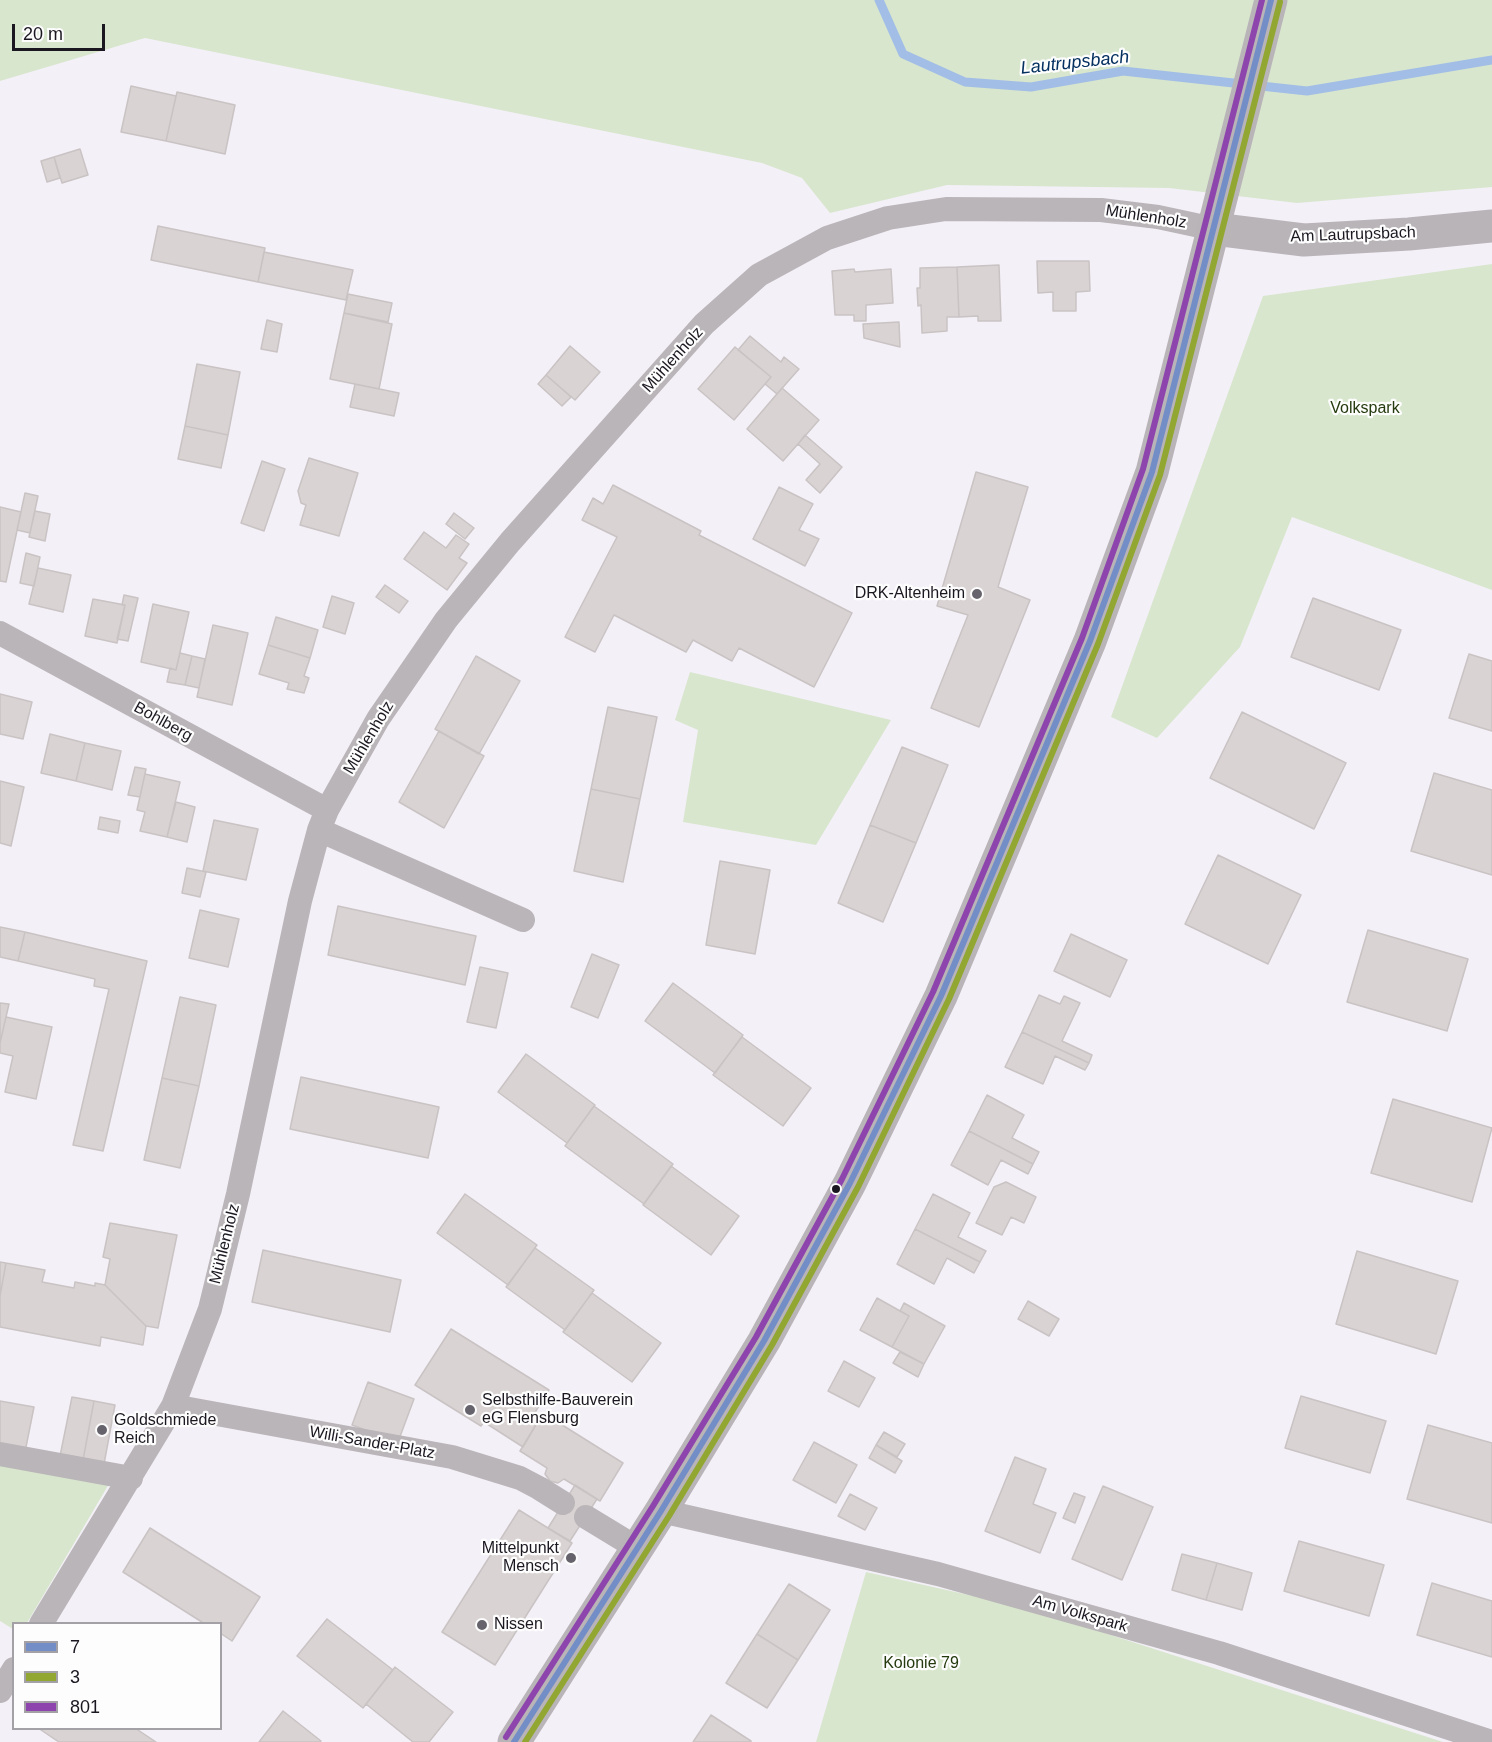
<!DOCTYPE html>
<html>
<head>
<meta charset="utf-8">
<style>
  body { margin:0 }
  #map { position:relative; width:1492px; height:1742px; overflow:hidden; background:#f4f0f8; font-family:Helvetica,sans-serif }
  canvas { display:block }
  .legend { position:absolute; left:12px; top:1622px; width:210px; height:108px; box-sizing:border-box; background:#fdfdfd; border:2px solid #a3a1a5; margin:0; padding:8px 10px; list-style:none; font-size:18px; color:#1b1720 }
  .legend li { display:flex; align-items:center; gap:12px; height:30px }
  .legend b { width:30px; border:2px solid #a3a1a5 }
  .scale { position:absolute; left:12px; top:24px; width:93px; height:27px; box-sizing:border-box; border:3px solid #1b1720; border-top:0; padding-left:8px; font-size:18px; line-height:21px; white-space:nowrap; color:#1b1720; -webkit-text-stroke:4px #fdfdfd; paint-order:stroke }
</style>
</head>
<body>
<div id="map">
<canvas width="1492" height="1742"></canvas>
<ul class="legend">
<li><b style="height:8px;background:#738ec6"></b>7</li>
<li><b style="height:8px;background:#91a732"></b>3</li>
<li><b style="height:8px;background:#8e44ad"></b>801</li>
</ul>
<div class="scale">20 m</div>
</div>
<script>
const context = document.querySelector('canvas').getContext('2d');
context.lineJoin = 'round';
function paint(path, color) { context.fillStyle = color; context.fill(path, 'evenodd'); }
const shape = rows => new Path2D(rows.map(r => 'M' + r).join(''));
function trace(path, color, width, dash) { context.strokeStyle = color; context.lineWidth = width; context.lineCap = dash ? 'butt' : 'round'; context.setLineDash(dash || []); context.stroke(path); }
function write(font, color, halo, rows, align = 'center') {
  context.font = font + ' Helvetica,sans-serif'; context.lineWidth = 4.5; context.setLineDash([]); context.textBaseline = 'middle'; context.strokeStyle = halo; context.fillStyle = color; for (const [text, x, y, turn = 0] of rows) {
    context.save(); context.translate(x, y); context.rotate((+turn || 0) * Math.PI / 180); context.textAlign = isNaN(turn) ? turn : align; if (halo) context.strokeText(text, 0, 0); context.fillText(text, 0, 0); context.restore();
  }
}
paint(shape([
  [0,0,1492,0,1492,187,1297,203,1169,188,947,185,830,213,802,178,762,163,145,38,0,81],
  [1492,264,1492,590,1292,517,1240,647,1157,738,1111,717,1263,296],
  [690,672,891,720,816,845,683,822,698,730,675,720],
  [0,1463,109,1484,27,1623,14,1624,13,1629,0,1621],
  [866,1572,1027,1608,1443,1742,816,1742]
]), '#d8e6ce');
trace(shape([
  [879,0,903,54,965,82,1031,87,1123,71,1307,91,1492,60]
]), '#a2bee6', 9);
const building = shape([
  [131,86,176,96,166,141,121,132,131,86],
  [177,92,235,105,225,154,166,141,177,92],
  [80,149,88,175,62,183,54,157,80,149],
  [54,157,60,178,47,182,41,161,54,157],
  [158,226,265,248,258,282,151,260,158,226],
  [264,252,353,270,346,300,258,282,264,252],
  [1037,261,1089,261,1090,291,1076,292,1076,311,1053,311,1053,292,1038,293,1037,261],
  [999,265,1001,321,978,321,978,316,959,317,957,267,999,265],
  [957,267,959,317,947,317,947,331,922,333,921,305,918,306,917,288,920,288,920,268,957,267],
  [854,269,855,272,891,269,893,303,866,305,866,321,854,321,854,315,835,315,832,271,854,269],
  [348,294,392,303,388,322,344,313,348,294],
  [344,313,392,324,379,389,330,379,344,313],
  [267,320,282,324,277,352,261,349,267,320],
  [899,322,900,347,864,338,863,324,899,322],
  [750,336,781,362,784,357,799,369,777,394,765,384,771,377,738,350,750,336],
  [570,346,600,372,575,400,546,375,570,346],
  [735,347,771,377,734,420,698,389,735,347],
  [197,364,240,372,228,435,185,426,197,364],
  [546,375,571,397,562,406,538,384,546,375],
  [355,384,399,393,394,416,350,407,355,384],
  [782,388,819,420,783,461,747,429,782,388],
  [185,426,228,435,221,468,178,459,185,426],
  [805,435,842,467,820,493,806,480,820,464,798,444,805,435],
  [309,458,358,473,339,536,300,525,306,505,301,503,298,491,309,458],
  [262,461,285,469,264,531,241,523,262,461],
  [976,472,1028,487,998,587,1030,600,979,727,931,708,968,615,937,606,976,472],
  [613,485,701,531,699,535,852,613,814,687,739,648,732,661,693,640,686,652,614,615,595,652,565,637,617,537,582,520,593,498,603,504,613,485],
  [779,487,813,504,799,530,819,539,805,566,753,539,779,487],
  [25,493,38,496,30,533,17,530,25,493],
  [0,507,21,512,6,582,0,581,0,507],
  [35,511,50,514,45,541,29,537,35,511],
  [454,513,474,528,465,539,446,524,454,513],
  [424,532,446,548,456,535,469,544,459,558,467,563,447,590,404,559,424,532],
  [26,553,40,557,34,586,20,583,26,553],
  [38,568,71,575,63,612,29,604,38,568],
  [385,585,408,601,399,613,376,597,385,585],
  [124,595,138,598,128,641,117,639,125,605,122,605,124,595],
  [332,596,354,603,345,634,323,627,332,596],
  [1313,598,1401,630,1379,690,1291,657,1313,598],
  [93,599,125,605,117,643,85,636,93,599],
  [153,604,189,612,176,670,141,662,153,604],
  [276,617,318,630,310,658,268,645,276,617],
  [213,625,248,633,232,705,197,697,213,625],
  [268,645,310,658,304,676,309,678,304,693,287,689,289,683,259,674,268,645],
  [180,653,192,656,185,685,167,682,170,668,176,670,180,653],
  [1469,654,1492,661,1492,731,1449,718,1469,654],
  [192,656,205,659,199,688,185,685,192,656],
  [476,656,520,681,479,754,435,729,476,656],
  [0,694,32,702,23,739,0,734,0,694],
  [608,707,657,717,640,799,591,789,608,707],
  [1242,712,1346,763,1314,829,1210,778,1242,712],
  [439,731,484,756,444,828,399,802,439,731],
  [50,734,85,743,76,781,41,773,50,734],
  [85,743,121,751,112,790,76,781,85,743],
  [902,747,948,765,916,843,870,825,902,747],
  [135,767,146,769,140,797,128,795,135,767],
  [1434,773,1492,790,1492,875,1411,851,1434,773],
  [145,774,180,782,167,837,140,831,145,812,137,810,145,774],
  [0,781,24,787,11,846,0,843,0,781],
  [591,789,640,799,623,882,574,871,591,789],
  [176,802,195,807,187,842,167,837,176,802],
  [100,817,120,821,118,833,98,829,100,817],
  [214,820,258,829,246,880,203,871,214,820],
  [870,825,916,843,883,922,838,903,870,825],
  [1218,855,1301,895,1268,964,1185,924,1218,855],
  [720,861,770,870,755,954,706,945,720,861],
  [187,868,206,872,200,897,182,893,187,868],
  [338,906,476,936,465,985,328,955,338,906],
  [200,910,239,919,228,967,189,958,200,910],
  [0,927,25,932,18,961,0,957,0,927],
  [1368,930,1468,959,1447,1031,1347,1002,1368,930],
  [25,932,147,961,103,1151,73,1145,109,989,94,986,95,979,18,961,25,932],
  [1071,934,1127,960,1110,997,1054,971,1071,934],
  [592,954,619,965,598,1018,571,1007,592,954],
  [480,967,508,973,496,1028,467,1022,480,967],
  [673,983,743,1035,715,1073,645,1021,673,983],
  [1039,995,1060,1004,1064,996,1080,1003,1062,1041,1092,1055,1089,1063,1022,1032,1039,995],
  [180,997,216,1005,199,1086,162,1078,180,997],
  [0,1003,9,1004,0,1043,0,1003],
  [6,1017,52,1027,36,1099,5,1092,13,1056,0,1053,0,1043,6,1017],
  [1022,1032,1089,1063,1085,1070,1055,1056,1043,1084,1005,1067,1022,1032],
  [742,1037,811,1088,783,1126,713,1075,742,1037],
  [526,1054,595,1105,567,1143,498,1092,526,1054],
  [301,1077,439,1107,428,1158,290,1129,301,1077],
  [162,1078,199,1086,180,1168,144,1160,162,1078],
  [987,1095,1024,1115,1012,1138,1039,1152,1033,1164,969,1131,987,1095],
  [1393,1099,1492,1128,1472,1202,1371,1173,1393,1099],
  [594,1106,673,1164,644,1204,565,1146,594,1106],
  [969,1131,1033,1164,1028,1174,1001,1160,988,1185,951,1165,969,1131],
  [671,1166,739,1216,711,1255,643,1205,671,1166],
  [1006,1182,1036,1197,1024,1223,1011,1217,1002,1235,976,1223,994,1187,1006,1182],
  [465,1194,537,1245,508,1285,437,1233,465,1194],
  [933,1194,970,1213,958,1237,986,1251,980,1262,915,1229,933,1194],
  [110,1223,177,1235,158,1328,146,1326,105,1285,110,1259,103,1257,110,1223],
  [915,1229,980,1262,974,1273,947,1258,934,1284,897,1264,915,1229],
  [535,1248,594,1290,565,1330,506,1287,535,1248],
  [263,1250,401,1280,390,1332,252,1302,263,1250],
  [1357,1251,1458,1281,1436,1354,1336,1324,1357,1251],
  [0,1262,6,1263,0,1296,0,1262],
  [6,1263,45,1270,42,1282,74,1288,75,1282,95,1286,95,1283,105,1285,146,1326,143,1345,101,1337,100,1346,0,1327,0,1296,6,1263],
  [592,1293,661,1343,632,1382,563,1332,592,1293],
  [877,1298,909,1316,892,1347,860,1330,877,1298],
  [1028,1301,1059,1319,1049,1336,1018,1319,1028,1301],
  [904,1303,945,1326,924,1364,892,1347,909,1316,900,1311,904,1303],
  [451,1329,549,1390,534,1414,540,1418,523,1447,484,1422,481,1426,415,1385,451,1329],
  [900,1352,924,1364,918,1377,893,1363,900,1352],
  [844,1361,875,1378,859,1407,828,1391,844,1361],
  [368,1382,414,1399,398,1442,352,1425,368,1382],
  [1301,1396,1386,1421,1370,1473,1285,1448,1301,1396],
  [72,1397,94,1401,83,1460,60,1456,72,1397],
  [0,1401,34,1407,25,1452,0,1447,0,1401],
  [94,1401,115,1405,104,1464,83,1460,94,1401],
  [543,1413,623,1463,600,1501,564,1479,558,1483,550,1481,545,1474,547,1468,520,1451,543,1413],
  [1428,1425,1492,1443,1492,1523,1407,1499,1428,1425],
  [884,1432,905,1444,897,1457,876,1445,884,1432],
  [814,1442,857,1465,836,1503,793,1480,814,1442],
  [876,1445,902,1461,895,1473,869,1458,876,1445],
  [1015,1457,1046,1469,1033,1504,1056,1513,1040,1553,985,1531,1015,1457],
  [575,1485,597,1499,570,1541,548,1528,575,1485],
  [1103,1486,1153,1507,1122,1580,1072,1559,1103,1486],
  [1074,1493,1085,1497,1075,1523,1063,1518,1074,1493],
  [850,1494,877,1508,865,1530,838,1516,850,1494],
  [519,1510,572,1543,495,1665,442,1632,519,1510],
  [150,1528,260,1597,232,1641,220,1633,220,1624,205,1624,123,1572,150,1528],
  [1299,1541,1384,1565,1369,1616,1284,1591,1299,1541],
  [1182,1554,1217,1563,1206,1600,1172,1590,1182,1554],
  [1217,1563,1252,1573,1242,1610,1206,1600,1217,1563],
  [1432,1583,1492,1601,1492,1657,1417,1635,1432,1583],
  [789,1584,830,1610,798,1660,757,1634,789,1584],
  [327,1619,393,1670,363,1708,297,1656,327,1619],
  [757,1634,798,1660,767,1708,726,1683,757,1634],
  [395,1667,453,1712,429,1742,413,1742,366,1704,395,1667],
  [283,1711,321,1741,320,1742,259,1742,283,1711],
  [711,1715,751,1741,751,1742,693,1742,711,1715],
  [38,1728,135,1728,156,1742,59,1742,38,1728]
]);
paint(building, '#dad3d3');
trace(building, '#c9c3c3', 1.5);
trace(shape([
  [0,633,327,810],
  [319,830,523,920],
  [173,1406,452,1457,520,1478,539,1488,563,1503],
  [0,1454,131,1478],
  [661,1511,938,1574,1219,1653,1492,1742],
  [586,1517,637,1548],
  [41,1624,173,1406,210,1309,238,1194,300,901,319,830,327,810,378,719,446,620,510,542,704,324,759,275,827,238,888,218,946,209,1101,210,1158,217,1214,229],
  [0,1691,14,1669]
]), '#bab5b8', 24);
trace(shape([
  [1214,229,1304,240,1409,234,1492,226],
  [514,1742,661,1511,764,1341,850,1183,941,996,1090,641,1152,472,1271,0]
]), '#b9b4b8', 33);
trace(shape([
  [514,1742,661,1511,764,1341,850,1183,941,996,1090,641,1152,472,1271,0]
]), '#738ec6', 6);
trace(shape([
  [525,1742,669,1516,772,1345,858,1187,949,999,1098,644,1160,475,1280,2]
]), '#91a732', 6);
trace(shape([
  [506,1737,653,1506,756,1337,842,1179,933,992,1082,638,1143,469,1262,0]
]), '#8e44ad', 6);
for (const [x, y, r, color] of [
  [977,594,6,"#67636c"],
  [836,1189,5,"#1b1720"],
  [470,1410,6,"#67636c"],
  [102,1430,6,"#67636c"],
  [571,1558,6,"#67636c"],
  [482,1625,6,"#67636c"]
]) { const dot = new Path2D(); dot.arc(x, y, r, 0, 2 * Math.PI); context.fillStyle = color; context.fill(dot); trace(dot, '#fdfdfd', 2); }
write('16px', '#1b1720', '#fdfdfd', [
  ["Mühlenholz",1146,217,9],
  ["Am Lautrupsbach",1353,235,-2],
  ["Mühlenholz",673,360,-48],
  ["Bohlberg",163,722,29],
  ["Mühlenholz",369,738,-59],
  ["Mühlenholz",225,1244,-76],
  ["Willi-Sander-Platz",372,1443,10],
  ["Am Volkspark",1080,1614,16]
]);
write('16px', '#253b0f', '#fdfdfd', [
  ["Volkspark",1365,409],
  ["Kolonie 79",921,1664]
]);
write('16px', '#1b1720', '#fdfdfd', [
  ["DRK-Altenheim",965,594,"right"],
  ["Selbsthilfe-Bauverein",482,1401],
  ["eG Flensburg",482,1419],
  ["Goldschmiede",114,1421],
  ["Reich",114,1439],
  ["Mittelpunkt",559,1549,"right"],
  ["Mensch",559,1567,"right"],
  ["Nissen",494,1625]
], 'left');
write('italic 18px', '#053060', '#fdfdfd', [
  ["Lautrupsbach",1075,63,-6]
]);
</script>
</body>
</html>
